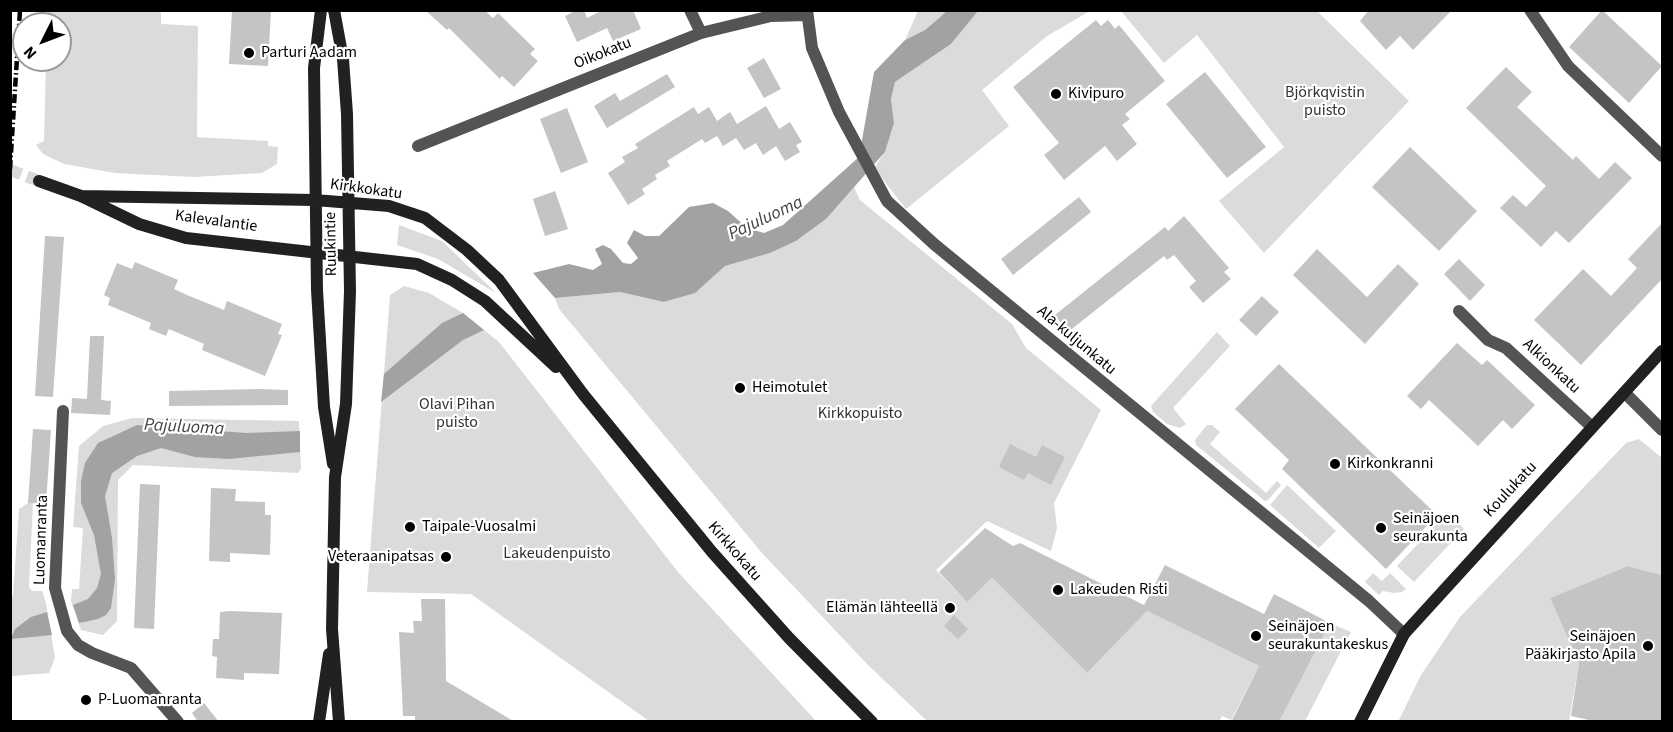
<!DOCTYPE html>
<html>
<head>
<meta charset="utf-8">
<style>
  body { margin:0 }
  #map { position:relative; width:1673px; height:732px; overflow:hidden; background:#fff; font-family:"Source Sans 3",sans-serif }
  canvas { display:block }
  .frame { position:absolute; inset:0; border:12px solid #000; pointer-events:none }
  .north { position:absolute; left:12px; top:12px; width:60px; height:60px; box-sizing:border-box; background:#fff; border:2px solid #999; border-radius:50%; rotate:228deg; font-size:16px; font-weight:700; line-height:24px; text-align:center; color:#000 }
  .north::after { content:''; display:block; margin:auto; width:21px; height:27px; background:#000; clip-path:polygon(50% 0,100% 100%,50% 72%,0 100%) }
</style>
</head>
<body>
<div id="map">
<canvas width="1673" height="732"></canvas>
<div class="frame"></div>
<div class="north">N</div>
</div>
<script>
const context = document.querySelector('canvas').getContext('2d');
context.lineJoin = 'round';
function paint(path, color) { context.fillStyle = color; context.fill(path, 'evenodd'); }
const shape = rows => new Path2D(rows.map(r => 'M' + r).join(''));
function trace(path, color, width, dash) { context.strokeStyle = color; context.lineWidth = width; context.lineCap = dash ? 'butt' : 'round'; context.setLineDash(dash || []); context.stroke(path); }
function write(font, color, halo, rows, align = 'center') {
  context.font = font + ' "Source Sans 3",sans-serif'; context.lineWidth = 4.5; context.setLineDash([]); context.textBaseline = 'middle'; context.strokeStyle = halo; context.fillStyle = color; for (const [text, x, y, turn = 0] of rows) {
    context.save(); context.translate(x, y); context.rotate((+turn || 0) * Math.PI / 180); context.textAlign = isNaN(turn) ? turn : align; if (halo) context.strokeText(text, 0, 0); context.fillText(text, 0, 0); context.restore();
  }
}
paint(shape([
  [161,10,161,24,198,26,197,137,268,141,268,146,278,147,277,164,262,173,194,177,115,173,64,164,43,154,36,145,44,141,46,60,60,60,60,24,46,24,47,11],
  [918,11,947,11,925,30,905,40],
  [978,11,1090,11,1047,36,982,90,1009,126,906,209,874,168,885,152,894,123,891,99,895,82,951,44],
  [1121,11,1317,11,1409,101,1264,253,1219,201,1284,147,1197,35,1164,63],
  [854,187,860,200,1012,324,1026,348,1101,410,1054,503,1057,528,1051,551,987,521,936,570,967,602,992,578,1087,673,1147,611,1259,666,1231,720,1222,716,1219,722,927,721,868,665,762,553,559,309,555,298,620,292,664,302,694,293,725,266,770,253,796,241,826,219],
  [399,225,442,241,496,293,438,259,397,245],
  [404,286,429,293,463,313,499,342,678,572,816,721,649,721,471,594,367,592,390,295],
  [1217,332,1230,346,1173,408,1186,424,1180,428,1167,424,1153,412,1151,406],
  [132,418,299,421,301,469,298,473,133,465,118,480,117,621,103,635,81,630,71,601,72,589,79,589,83,528,73,527,79,446,103,426],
  [1207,425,1212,425,1220,432,1210,444,1266,493,1277,481,1281,485,1268,500,1265,501,1196,445,1195,440],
  [1639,439,1662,458,1662,575,1628,566,1550,598,1579,663,1569,721,1398,722,1421,675,1460,617,1626,443],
  [1287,485,1336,531,1319,548,1270,505],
  [28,503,33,503,29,587,32,591,42,591,46,603,55,658,49,673,12,676,10,601,13,596,19,509],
  [1448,512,1464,529,1414,582,1397,566],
  [1373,573,1382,581,1390,573,1406,589,1402,592,1394,593,1383,591,1379,595,1365,582],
  [1330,623,1351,632,1305,721,1279,722]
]), '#dbdbdb');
paint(shape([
  [947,11,978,11,951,44,895,82,891,99,894,123,885,152,826,219,796,241,770,253,725,266,695,293,664,302,620,292,555,298,533,273,569,264,593,270,602,264,595,249,603,245,611,249,623,263,631,264,638,258,627,243,634,230,645,236,659,236,689,207,713,203,728,211,747,228,764,233,783,225,859,157,874,72,905,40,925,30],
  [463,313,484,330,463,340,381,402,384,374,442,323],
  [137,425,246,433,300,431,300,452,229,459,195,457,161,448,137,456,112,473,105,496,112,538,115,579,111,608,106,615,98,619,79,623,73,605,88,599,97,588,101,574,94,535,81,503,81,481,85,463,98,443],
  [47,612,52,635,11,639,15,629,31,617]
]), '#a2a2a2');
paint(shape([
  [232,10,271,10,268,66,229,64],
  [425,10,484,10,493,18,498,13,535,49,530,54,538,61,514,87,502,76,500,79,449,28,447,30],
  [577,10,584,10,587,18,603,10,633,10,641,29,613,41,607,28,577,42,565,16],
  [1369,10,1452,10,1413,50,1400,36,1386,50,1360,21],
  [1602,10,1662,66,1629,103,1569,47],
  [1096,20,1101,26,1108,20,1115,29,1119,25,1165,81,1125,114,1130,119,1122,125,1137,144,1117,161,1105,146,1064,180,1044,155,1059,143,1013,87],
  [764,58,781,89,764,98,747,68],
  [1506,67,1532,92,1517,107,1573,160,1576,156,1599,179,1615,162,1632,178,1569,243,1556,231,1541,247,1500,208,1513,195,1526,207,1546,186,1466,108],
  [1205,72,1266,147,1227,178,1166,104],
  [667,74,675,87,607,128,594,106,615,93,620,101],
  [766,106,779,129,790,122,802,142,796,145,800,152,785,161,776,146,763,155,756,143,744,150,736,138,723,146,717,136,705,143,702,139,667,161,670,166,655,175,657,179,642,189,645,194,628,205,608,173,625,162,622,157,638,148,635,144,694,107,698,114,709,107,717,121,730,112,737,124],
  [567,108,588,162,561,173,540,119],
  [1410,147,1477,211,1439,251,1372,187],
  [555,191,568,229,545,236,533,199],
  [1079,197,1091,212,1013,275,1001,259],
  [1184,216,1229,268,1224,272,1231,279,1203,303,1189,287,1196,281,1174,255,1167,260,1164,256,1068,332,1055,315,1165,227,1168,231],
  [1662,223,1662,279,1581,365,1534,320,1583,269,1611,296,1637,268,1628,259],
  [45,236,64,237,53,397,35,396],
  [1317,249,1367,297,1398,264,1419,284,1365,344,1293,275],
  [1459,259,1485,285,1470,301,1444,274],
  [135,262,178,280,174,289,187,295,224,310,227,301,282,324,278,334,282,335,265,376,202,350,204,344,169,329,166,336,149,329,151,323,108,305,110,298,104,295,117,263,132,269],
  [1262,296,1279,312,1256,336,1239,320],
  [90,336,104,336,101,400,111,401,110,415,71,413,72,398,87,399],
  [1457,343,1482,365,1487,360,1535,405,1512,429,1503,420,1478,446,1429,400,1421,409,1407,396],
  [1279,364,1437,515,1386,569,1282,469,1289,460,1235,409],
  [260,389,288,390,288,405,169,406,169,391],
  [33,429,51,430,46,504,28,503],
  [1010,444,1036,457,1042,445,1065,457,1051,485,1028,473,1024,480,999,467],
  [140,484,160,485,154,629,134,628],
  [211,488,236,489,235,501,265,502,265,515,271,515,270,555,230,553,230,562,209,561],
  [985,528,1013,546,1020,543,1144,605,1165,565,1264,614,1274,594,1330,623,1279,722,1231,722,1259,666,1147,611,1087,673,992,578,967,602,939,572],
  [1628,566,1662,575,1662,722,1598,722,1571,716,1579,663,1550,598],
  [421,599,445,599,446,681,515,722,415,722,415,716,403,716,399,632,414,633,413,621,422,621],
  [230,611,282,613,279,674,244,673,244,680,216,678,217,657,212,656,213,639,219,639,220,612],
  [954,615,968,629,958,639,944,626],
  [204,703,219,722,198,722,192,713]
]), '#c4c4c4');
trace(shape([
  [10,170,39,181]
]), '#d9d9d9', 12, [12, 6]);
trace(shape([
  [690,10,701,33],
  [807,10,812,48,839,112,887,201,934,244,1369,601,1404,634],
  [1530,10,1568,66,1662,156],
  [418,146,701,33,771,16,807,15],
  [1459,311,1488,340,1506,348,1592,427],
  [1625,393,1662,430],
  [63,411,55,588,67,631,78,645,92,653,131,668,178,722]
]), '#545454', 12);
trace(shape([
  [321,10,314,68,317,290,324,407,333,464],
  [334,10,343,59,347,114,350,291,346,404,335,477,332,629,339,722],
  [39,181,81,196,139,224,186,238,417,264,452,280,485,301,556,367],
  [81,196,315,200,389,206,425,218,467,250,499,280,583,394,712,552,789,638,872,722],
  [319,722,329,654],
  [1360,722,1404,634,1662,351]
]), '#212121', 12);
trace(shape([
  [10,169,20,10]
]), '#000', 4.5, [9, 3, 1.5, 3]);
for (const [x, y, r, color] of [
  [249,53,6,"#000"],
  [1056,94,6,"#000"],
  [740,388,6,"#000"],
  [1335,464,6,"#000"],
  [410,527,6,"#000"],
  [1381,528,6,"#000"],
  [446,557,6,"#000"],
  [1058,590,6,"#000"],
  [950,608,6,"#000"],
  [1256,636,6,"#000"],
  [1648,646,6,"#000"],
  [86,700,6,"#000"]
]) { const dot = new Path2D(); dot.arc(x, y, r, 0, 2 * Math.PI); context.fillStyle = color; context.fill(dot); trace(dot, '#fff', 2); }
write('16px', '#000', '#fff', [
  ["Parturi Aadam",261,53],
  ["Kivipuro",1068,94],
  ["Heimotulet",752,388],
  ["Kirkonkranni",1347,464],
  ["Seinäjoen",1393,519],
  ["seurakunta",1393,537],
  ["Taipale-Vuosalmi",422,527],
  ["Veteraanipatsas",434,557,"right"],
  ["Lakeuden Risti",1070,590],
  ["Elämän lähteellä",938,608,"right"],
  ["Seinäjoen",1268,627],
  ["seurakuntakeskus",1268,645],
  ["Seinäjoen",1636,637,"right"],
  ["Pääkirjasto Apila",1636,655,"right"],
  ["P-Luomanranta",98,700]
], 'left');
write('16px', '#000', '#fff', [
  ["Oikokatu",603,54,-22],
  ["Kirkkokatu",366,190,8],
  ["Kalevalantie",216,222,8],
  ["Ruukintie",332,244,-91],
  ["Ala-kuljunkatu",1076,341,40],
  ["Alkionkatu",1551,367,43],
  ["Koulukatu",1511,490,-47],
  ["Luomanranta",42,540,-88],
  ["Kirkkokatu",734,552,49]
]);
write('16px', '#323232', '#fff', [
  ["Björkqvistin",1325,93],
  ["puisto",1325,111],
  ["Olavi Pihan",457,405],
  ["puisto",457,423],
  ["Kirkkopuisto",860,414],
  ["Lakeudenpuisto",557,554]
]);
write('italic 18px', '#434343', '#fff', [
  ["Pajuluoma",766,219,-25],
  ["Pajuluoma",184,428,3]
]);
</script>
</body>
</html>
